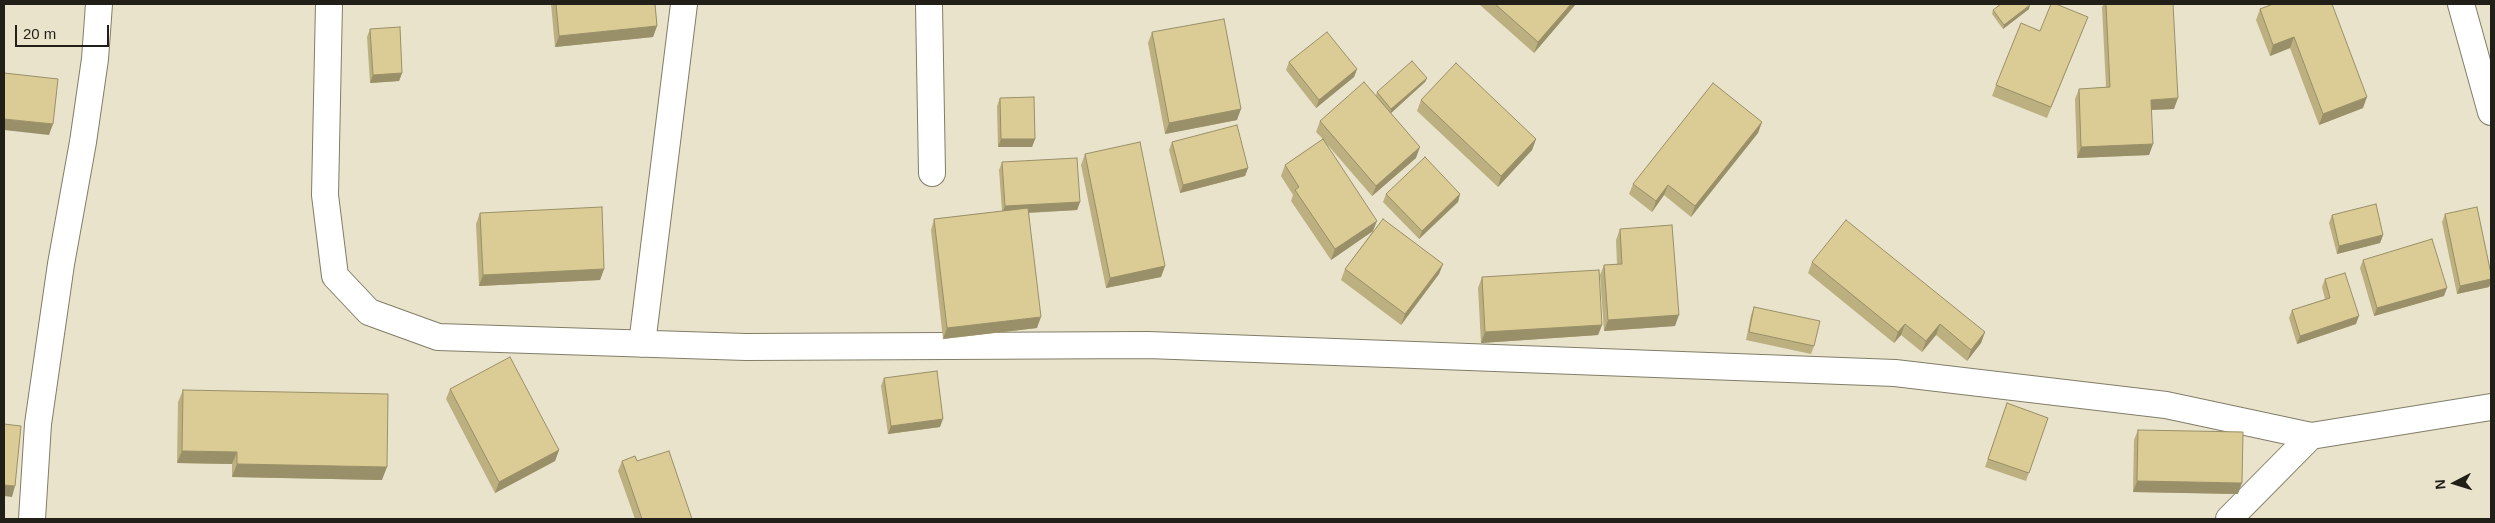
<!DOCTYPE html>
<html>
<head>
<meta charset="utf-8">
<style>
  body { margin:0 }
  #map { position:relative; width:2495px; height:523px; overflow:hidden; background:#e9e3cc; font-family:Helvetica,sans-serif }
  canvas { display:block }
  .frame { position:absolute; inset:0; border:5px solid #211f17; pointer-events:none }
  .north { position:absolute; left:2430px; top:458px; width:50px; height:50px; -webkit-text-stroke:4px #e9e3cc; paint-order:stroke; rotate:265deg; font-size:14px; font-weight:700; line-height:20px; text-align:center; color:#211f17 }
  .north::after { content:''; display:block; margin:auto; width:18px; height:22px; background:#211f17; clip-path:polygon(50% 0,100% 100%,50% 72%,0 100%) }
  .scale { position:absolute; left:15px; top:25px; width:94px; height:22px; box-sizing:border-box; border:2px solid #211f17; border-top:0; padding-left:6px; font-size:15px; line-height:18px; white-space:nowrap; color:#211f17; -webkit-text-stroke:4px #e9e3cc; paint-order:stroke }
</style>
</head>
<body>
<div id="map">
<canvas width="2495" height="523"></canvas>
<div class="frame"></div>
<div class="north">N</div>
<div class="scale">20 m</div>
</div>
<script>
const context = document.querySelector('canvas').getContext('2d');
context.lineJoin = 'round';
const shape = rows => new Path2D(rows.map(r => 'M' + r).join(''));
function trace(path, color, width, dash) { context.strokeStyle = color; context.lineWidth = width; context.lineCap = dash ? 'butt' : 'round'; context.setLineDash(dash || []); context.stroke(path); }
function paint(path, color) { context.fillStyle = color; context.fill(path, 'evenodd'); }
const minor = shape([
  [329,4,325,195,335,276,369,312,438,337,746,347,1148,345,1895,373,2166,405,2311,436,2491,407],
  [929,4,932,173],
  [2461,4,2491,112],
  [642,344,684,4],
  [32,519,38,424,61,264,83,142,95,59,99,4],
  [2229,519,2311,436]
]);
trace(minor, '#827d68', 28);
trace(minor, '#fff', 26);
paint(shape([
  [551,4,655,4,657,26,653,37,555,47],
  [1481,4,1576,4,1534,53,1480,5],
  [2104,4,2173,4,2174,109,2151,110,2153,144,2149,155,2077,158,2075,99,2079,89,2106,87,2102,7],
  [2273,4,2363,108,2319,125,2290,48,2270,56,2256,20,2260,9],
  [2029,9,2003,29,1992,14,1993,10],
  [2088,17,2047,118,1992,96,1996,85,2040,31],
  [370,29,402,73,399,81,370,83,367,37],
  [1152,32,1237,120,1165,134,1148,43],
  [1289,62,1357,69,1354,77,1316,108,1286,70],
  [1427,78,1425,82,1391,113,1416,158,1372,196,1326,143,1373,231,1443,264,1439,274,1401,325,1341,280,1345,269,1373,231,1331,260,1291,201,1293,195,1281,176,1285,165,1323,139,1316,132,1320,121,1376,95,1377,92],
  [1000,98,1035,139,1032,147,998,147,997,106],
  [1421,100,1536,139,1532,150,1498,187,1417,111],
  [1762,122,1758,133,1691,217,1664,195,1652,212,1629,194,1633,184],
  [1172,142,1248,168,1245,176,1180,193,1169,150],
  [1085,154,1165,266,1161,277,1106,288,1081,165],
  [1002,162,1080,202,1077,210,1029,213,1037,328,943,339,931,230,934,219,1002,211,999,170],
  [1386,194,1460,194,1458,202,1419,239,1383,202],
  [480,213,604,269,600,280,479,286,476,224],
  [2445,214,2491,274,2491,282,2489,287,2457,294,2442,222],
  [2332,215,2383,235,2380,243,2337,254,2329,223],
  [1620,229,1675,326,1604,331,1600,275,1604,265,1617,264,1616,240],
  [2363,260,2444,296,2374,316,2360,268],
  [1812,262,1985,332,1981,343,1967,361,1936,335,1922,352,1901,335,1894,343,1808,273],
  [1482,277,1602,325,1598,335,1481,343,1478,288],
  [2325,279,2356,324,2297,344,2289,318,2292,310,2325,299,2322,287],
  [1754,307,1814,346,1811,354,1746,340,1751,315],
  [884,378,940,427,888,434,881,386],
  [450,389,559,450,555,461,495,493,446,399],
  [183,390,382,480,232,477,232,464,177,463,178,402],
  [2007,403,2048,418,2026,481,1985,467],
  [2138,430,2238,494,2133,492,2134,440],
  [622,461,637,461,692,519,635,519,618,471]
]), '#bcaf80');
paint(shape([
  [1571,4,1576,4,1534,53,1538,42],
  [2030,5,2029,9,2003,29,2004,25],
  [657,26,653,37,555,47,559,36],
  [2294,37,2290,48,2270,56,2273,45],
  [1357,69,1354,77,1316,108,1319,100],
  [402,73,399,81,370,83,373,75],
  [1427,78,1425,82,1390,114,1391,109],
  [2367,97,2363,108,2319,125,2323,114],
  [2178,98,2174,109,2147,110,2151,100],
  [1241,109,1237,120,1165,134,1169,123],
  [4,119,53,124,49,135,4,130],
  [1762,122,1758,133,1691,217,1695,206],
  [1001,139,1035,139,1032,147,998,147],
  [1536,139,1532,150,1498,187,1501,176],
  [2153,144,2149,155,2077,158,2081,147],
  [1420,147,1416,158,1372,196,1376,186],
  [1248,168,1245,176,1180,193,1183,185],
  [1668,185,1664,195,1652,212,1656,201],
  [1460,194,1458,202,1419,239,1422,231],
  [1080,202,1077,210,1002,214,1005,206],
  [1377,221,1373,231,1331,260,1335,249],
  [2383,235,2380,243,2337,254,2339,246],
  [1443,264,1439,274,1401,325,1405,314],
  [1165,266,1161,277,1106,288,1110,278],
  [604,269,600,280,479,286,483,275],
  [2491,279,2491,282,2489,287,2457,294,2460,286],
  [2447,288,2444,296,2374,316,2377,308],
  [1679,315,1675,326,1604,331,1608,320],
  [2359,316,2356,324,2297,344,2300,336],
  [1041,317,1037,328,943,339,947,328],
  [1905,324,1901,335,1894,343,1898,332],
  [1940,324,1936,335,1922,352,1926,341],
  [1602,325,1598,335,1481,343,1485,332],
  [1985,332,1981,343,1967,361,1971,350],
  [943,419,940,427,888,434,891,426],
  [559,450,555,461,495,493,499,482],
  [182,451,237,452,232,464,177,463],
  [237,464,387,467,382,480,232,477],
  [2137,481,2242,483,2238,494,2133,492],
  [4,485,15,486,12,497,4,496]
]), '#998f68');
const building = shape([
  [556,4,655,4,657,26,559,36,556,4],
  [1495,4,1571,4,1538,42,1495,4],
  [2001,4,2029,4,2030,5,2004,25,1993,10,2001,4],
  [2051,4,2056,4,2088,17,2051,107,1996,85,2021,23,2040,31,2051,4],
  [2106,4,2173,4,2178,98,2151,100,2153,144,2081,147,2079,89,2110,87,2106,4],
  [2273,4,2332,4,2367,97,2323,114,2294,37,2273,45,2260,9,2273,4],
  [1224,19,1241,109,1169,123,1152,32,1224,19],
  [400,27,402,73,373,75,370,29,400,27],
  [1327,32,1357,69,1319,100,1289,62,1327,32],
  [1412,61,1427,78,1391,109,1377,92,1412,61],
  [1456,63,1536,139,1501,176,1421,100,1456,63],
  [4,73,58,79,53,124,4,119,4,73],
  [1364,82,1420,147,1376,186,1320,121,1364,82],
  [1713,83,1762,122,1695,206,1668,185,1656,201,1633,184,1713,83],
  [1034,97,1035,139,1001,139,1000,98,1034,97],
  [1237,125,1248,168,1183,185,1172,142,1237,125],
  [1323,139,1377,221,1335,249,1295,190,1299,187,1285,165,1323,139],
  [1140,142,1165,266,1110,278,1085,154,1140,142],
  [1425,157,1460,194,1422,231,1386,194,1425,157],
  [1077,158,1080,202,1005,206,1002,162,1077,158],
  [2376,204,2383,235,2339,246,2332,215,2376,204],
  [602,207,604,269,483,275,480,213,602,207],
  [2477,207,2491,274,2491,279,2460,286,2445,214,2477,207],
  [1028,208,1041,317,947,328,934,219,1028,208],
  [1383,219,1443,264,1405,314,1345,269,1383,219],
  [1846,220,1985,332,1971,350,1940,324,1926,341,1905,324,1898,332,1812,262,1846,220],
  [1672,225,1679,315,1608,320,1604,265,1622,264,1620,229,1672,225],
  [2432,239,2447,288,2377,308,2363,260,2432,239],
  [1599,270,1602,325,1485,332,1482,277,1599,270],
  [2345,273,2359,316,2300,336,2292,310,2330,298,2325,279,2345,273],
  [1754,307,1820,321,1814,346,1749,332,1754,307],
  [510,357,559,450,499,482,450,389,510,357],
  [937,371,943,419,891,426,884,378,937,371],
  [183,390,388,394,387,467,237,464,237,452,182,451,183,390],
  [2007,403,2048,418,2029,473,1988,459,2007,403],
  [4,424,21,426,15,486,4,485,4,424],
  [2138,430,2243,432,2242,483,2137,481,2138,430],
  [669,451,692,519,642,519,622,461,635,456,637,461,669,451]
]);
paint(building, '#dbcc95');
trace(building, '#998f68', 1);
</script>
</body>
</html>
